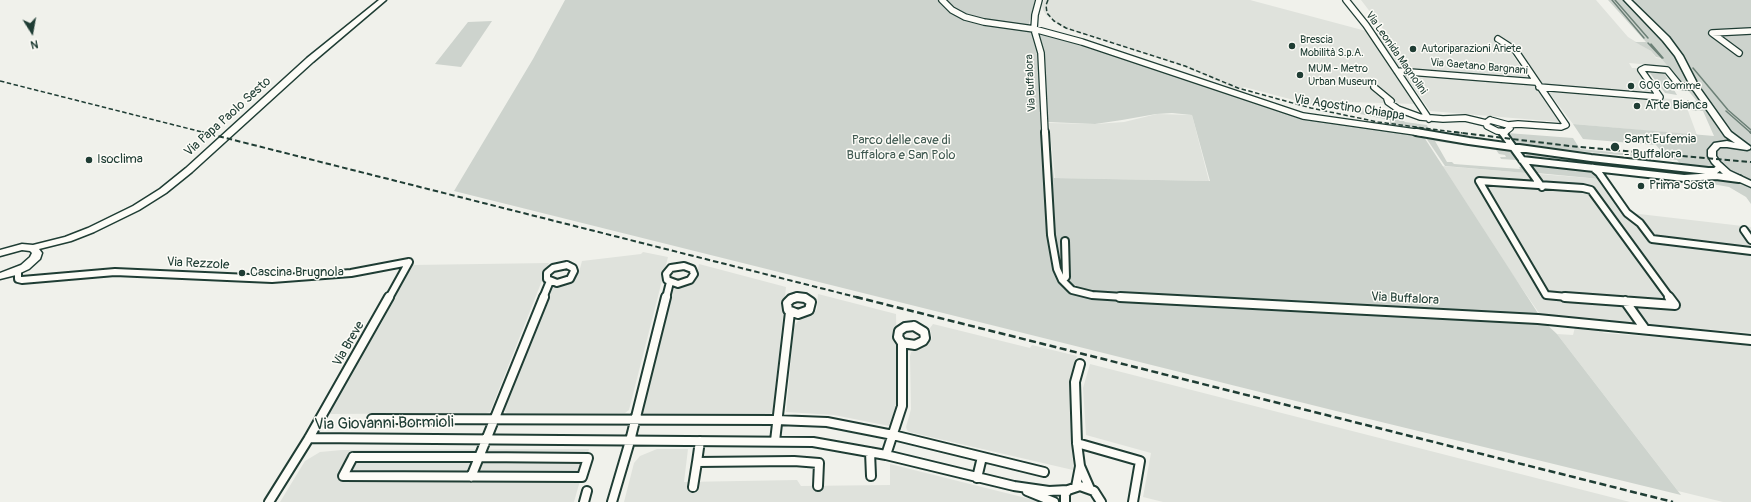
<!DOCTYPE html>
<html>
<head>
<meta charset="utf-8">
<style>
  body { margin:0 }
  #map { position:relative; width:1751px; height:502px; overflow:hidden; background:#f0f1eb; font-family:Pangolin,sans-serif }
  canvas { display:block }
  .north { position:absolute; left:12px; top:12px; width:40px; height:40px; -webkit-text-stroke:3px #fdfcf7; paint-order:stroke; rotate:169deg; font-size:11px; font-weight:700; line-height:16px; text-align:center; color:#1f3d34 }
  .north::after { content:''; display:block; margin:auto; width:14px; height:18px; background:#1f3d34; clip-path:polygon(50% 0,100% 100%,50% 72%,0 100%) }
</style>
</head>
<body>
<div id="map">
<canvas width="1751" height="502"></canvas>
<div class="north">N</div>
</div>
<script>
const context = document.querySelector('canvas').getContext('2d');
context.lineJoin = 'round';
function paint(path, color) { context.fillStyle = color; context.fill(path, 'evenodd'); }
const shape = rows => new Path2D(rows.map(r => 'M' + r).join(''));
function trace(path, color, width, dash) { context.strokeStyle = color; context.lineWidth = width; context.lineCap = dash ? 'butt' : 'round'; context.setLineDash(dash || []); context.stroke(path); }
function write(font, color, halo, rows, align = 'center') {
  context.font = font + ' Pangolin,sans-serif'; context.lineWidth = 3; context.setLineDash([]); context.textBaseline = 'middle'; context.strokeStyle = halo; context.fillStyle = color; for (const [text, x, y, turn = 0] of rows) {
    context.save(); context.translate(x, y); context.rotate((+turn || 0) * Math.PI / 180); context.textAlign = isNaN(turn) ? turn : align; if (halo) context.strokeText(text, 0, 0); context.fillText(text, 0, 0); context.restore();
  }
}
paint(shape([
  [1044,0,1250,0,1366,31,1417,104,1347,102,1351,108,1355,110,1355,113,1309,104,1244,87,1238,90,1182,66,1066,29,1058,25,1046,15,1043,10,1042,5],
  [1361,0,1596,0,1628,37,1651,51,1656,58,1665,59,1672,67,1629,63,1632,68,1637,68,1656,95,1543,85,1522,54,1512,54,1529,80,1403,69,1397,65,1372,30,1384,30],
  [1404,74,1531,84,1535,86,1560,122,1430,111],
  [1546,89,1684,100,1697,135,1573,124],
  [1157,114,1192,115,1209,181,1055,178,1049,123,1095,124,1124,122],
  [1442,166,1600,179,1622,212,1751,227,1751,333,1541,316,1461,200],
  [643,252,668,257,629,410,625,413,507,413,504,411,552,288,575,277,579,272,582,261,641,254],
  [549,263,490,412,486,413,329,414,336,396,356,360,380,326,412,265],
  [699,264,786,287,773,411,770,414,645,414,642,412,670,294,673,290,696,277],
  [818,294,896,314,898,407,892,425,889,426,834,415,786,412,794,326,798,321,814,313,817,309],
  [933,324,1030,348,1032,345,1077,356,1071,382,1073,470,909,432,907,430,906,427,911,409,910,356,911,352,928,344,932,338,930,328],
  [1575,327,1594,328,1604,333,1710,341,1751,346,1751,502,1723,502,1678,491,1557,334,1573,335],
  [1090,364,1630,502,1163,502,1143,497,1151,453,1086,435,1083,388],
  [589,449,574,502,280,502,305,461,320,452,342,450],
  [657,449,688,449,684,482,797,480,801,486,890,485,890,464,1042,502,624,502,634,463,640,456]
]), '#dfe2dc');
paint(shape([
  [565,0,1035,0,1029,24,1043,32,1289,114,1422,134,1543,321,1557,334,1681,495,1332,410,454,191,533,59],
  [1172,113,1192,115,1210,181,1054,178,1048,122,1095,124,1122,120,1156,114],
  [1608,0,1751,0,1751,204,1746,197,1729,187,1712,184,1700,168,1681,165,1677,160,1566,150,1567,151,1516,144,1512,141,1507,133,1573,138,1580,149,1666,157,1656,145,1583,139,1573,124,1714,136,1703,111,1693,111,1686,101,1696,101,1699,106,1696,100,1661,58,1656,57,1651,51,1635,42,1646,42],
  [492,21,461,67,435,64,468,22],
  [1651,71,1664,73,1677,95,1665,93,1649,72],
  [1356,108,1395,110,1398,112,1394,113,1405,122,1427,125,1429,131,1390,126,1390,120,1355,113],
  [1424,135,1506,149,1511,150,1517,160,1501,159,1500,157,1506,157,1505,155,1499,154,1496,150,1435,141,1447,162,1452,162,1454,164,1520,169,1519,167,1522,167,1526,173,1445,166],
  [1523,151,1608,163,1609,165,1533,156,1534,158,1526,155],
  [1537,165,1587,170,1594,172,1600,179,1537,173,1533,166]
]), '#cdd3cd');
trace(shape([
  [1612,0,1644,38],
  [1615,0,1648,38],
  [1648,43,1662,58],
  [1651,44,1663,58],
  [1693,68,1728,110,1751,130],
  [1688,101,1691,105,1699,106],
  [1726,111,1751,133]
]), '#6c8077', 1.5);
trace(shape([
  [1750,132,1751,133]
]), '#6c8077', 2);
const streetFar2 = shape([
  [942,0,952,10,965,17,984,22,1034,29,1082,42,1303,116,1422,133],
  [1039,0,1035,15,1034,29,1041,53,1045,133],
  [1346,0,1366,25,1429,119],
  [1498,39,1515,50,1566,125,1561,127,1518,124,1508,125],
  [1739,53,1712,33,1751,31],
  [1397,71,1536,82],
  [1374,87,1391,101],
  [1539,87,1660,97,1641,70,1645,68,1667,70,1680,86,1695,87],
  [1387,99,1388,102,1398,109,1420,117,1443,119,1465,118,1486,123],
  [1490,120,1508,125,1510,128,1505,132,1497,131,1487,126,1486,123,1490,120]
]);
const streetFar1 = shape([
  [1045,132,1051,235,1057,269,1062,280,1072,290,1092,295,1139,298],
  [1416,132,1469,141,1591,158,1708,171,1715,171,1720,167],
  [1502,132,1542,187],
  [1503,132,1505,132],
  [1522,160,1684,178,1716,176,1739,179],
  [1593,168,1599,173,1627,213,1640,223,1652,239,1751,251],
  [1744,230,1751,240],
  [567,265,573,268,574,271,570,279,557,283,547,279,547,273,553,268,567,265],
  [684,266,692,269,694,274,690,280,678,284,667,280,666,274,671,268,684,266],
  [18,271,18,279,22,280,115,272,272,279,351,273,409,262],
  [1062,280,1066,277,1065,241],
  [389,298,409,262],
  [543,298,550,281],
  [666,298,670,282],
  [795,298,801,298],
  [1578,298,1546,295,1479,181,1583,188,1591,190,1670,298]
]);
const street = shape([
  [797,297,805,298,811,302,809,310,798,314,788,310,787,303,791,299,797,297],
  [1120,297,1538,319,1751,340],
  [1565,297,1675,305,1669,297],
  [1625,301,1645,329],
  [914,326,924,332,925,338,923,341,915,345,902,343,898,337,899,331,905,327,914,326],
  [1080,364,1075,382,1077,443,1080,466,1090,489],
  [372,419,776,420,827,422,893,435,1044,472],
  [309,438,813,442,886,455,1014,486,1049,491,1068,490],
  [700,441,697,462,794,461,819,463,818,486],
  [775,441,790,312],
  [1077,443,1140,461,1133,502],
  [870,452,871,476],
  [886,455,902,406,902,343],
  [353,457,479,457,588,458,582,477,343,476,353,457],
  [471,477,544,297],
  [977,478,982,457],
  [693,487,697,462],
  [1076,487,1080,466],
  [1027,491,1054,502],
  [269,502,309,438,389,297],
  [584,502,587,491],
  [612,502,630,441,666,297],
  [1065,502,1065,494,1068,490,1080,486,1094,491,1101,502]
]);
const secondary = shape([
  [379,0,386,0,313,62,192,172,166,193,139,210,94,232,71,241,39,249,42,253,40,259,29,269,16,275,0,279,0,273,21,265,30,257,32,253,30,251,22,250,0,256,0,250,22,244,33,245,65,237,88,228,133,206,160,189,186,168,307,58,379,0],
  [1624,0,1631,0,1669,37,1683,56,1699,87,1731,132,1751,147,1750,149,1747,150,1727,147,1720,147,1716,151,1716,156,1720,162,1730,171,1751,181,1751,187,1724,175,1712,163,1708,156,1708,150,1714,143,1727,141,1735,143,1725,136,1691,87,1675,56,1663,41,1624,0]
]);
trace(streetFar2, '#1f3d34', 8);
trace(streetFar1, '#1f3d34', 10);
trace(street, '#1f3d34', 12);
trace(secondary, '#1f3d34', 3);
trace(streetFar2, '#fdfcf7', 5.5);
trace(streetFar1, '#fdfcf7', 6);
trace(street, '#fdfcf7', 8);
paint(secondary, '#fdfcf7');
trace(shape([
  [1048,0,1046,5,1047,13,1054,21,1066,28,1185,66,1238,88,1311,108,1378,122,1462,133],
  [0,81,206,133]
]), '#1f3d34', 1.5, [4.5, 2.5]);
trace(shape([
  [202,132,860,298],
  [1454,132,1570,146,1751,162]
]), '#1f3d34', 2, [5.5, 3]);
trace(shape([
  [856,297,1673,502]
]), '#1f3d34', 2.5, [7, 3.5]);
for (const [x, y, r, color] of [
  [1292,46,4,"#1f3d34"],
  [1413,49,4,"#1f3d34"],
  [1300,75,4,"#1f3d34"],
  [1631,86,4,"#1f3d34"],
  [1637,106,4,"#1f3d34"],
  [1615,147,5,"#1f3d34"],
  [89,160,4,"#1f3d34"],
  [1641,186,4,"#1f3d34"],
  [242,273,4,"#1f3d34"]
]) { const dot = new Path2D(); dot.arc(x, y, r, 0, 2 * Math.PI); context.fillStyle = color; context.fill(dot); trace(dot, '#fdfcf7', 1.5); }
write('11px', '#1f3d34', '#fdfcf7', [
  ["Brescia",1300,40],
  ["Mobilità S.p.A.",1300,53],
  ["Autoriparazioni Ariete",1421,49],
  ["MUM - Metro",1308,69],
  ["Urban Museum",1308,82],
  ["GOG Gomme",1639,86]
], 'left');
write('11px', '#1f3d34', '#fdfcf7', [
  ["Via Leonida Magnolini",1396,53,55],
  ["Via Gaetano Bargnani",1479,67,5],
  ["Via Buffalora",1031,83,-93]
]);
write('13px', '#1f3d34', '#fdfcf7', [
  ["Arte Bianca",1645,106],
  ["Sant'Eufemia",1624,140],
  ["- Buffalora",1624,155],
  ["Isoclima",97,160],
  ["Prima Sosta",1649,186],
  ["Cascina Brugnola",250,273]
], 'left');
write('13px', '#1f3d34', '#fdfcf7', [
  ["Via Agostino Chiappa",1349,108,9],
  ["Via Papa Paolo Sesto",228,117,-42],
  ["Via Rezzole",198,264,3],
  ["Via Buffalora",1405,299,3],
  ["Via Breve",349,344,-60]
]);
write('13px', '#425b53', '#fdfcf7', [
  ["Parco delle cave di",901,141],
  ["Buffalora e San Polo",901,156]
]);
write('16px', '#1f3d34', '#fdfcf7', [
  ["Via Giovanni Bormioli",384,424,-1]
]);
</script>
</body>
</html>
